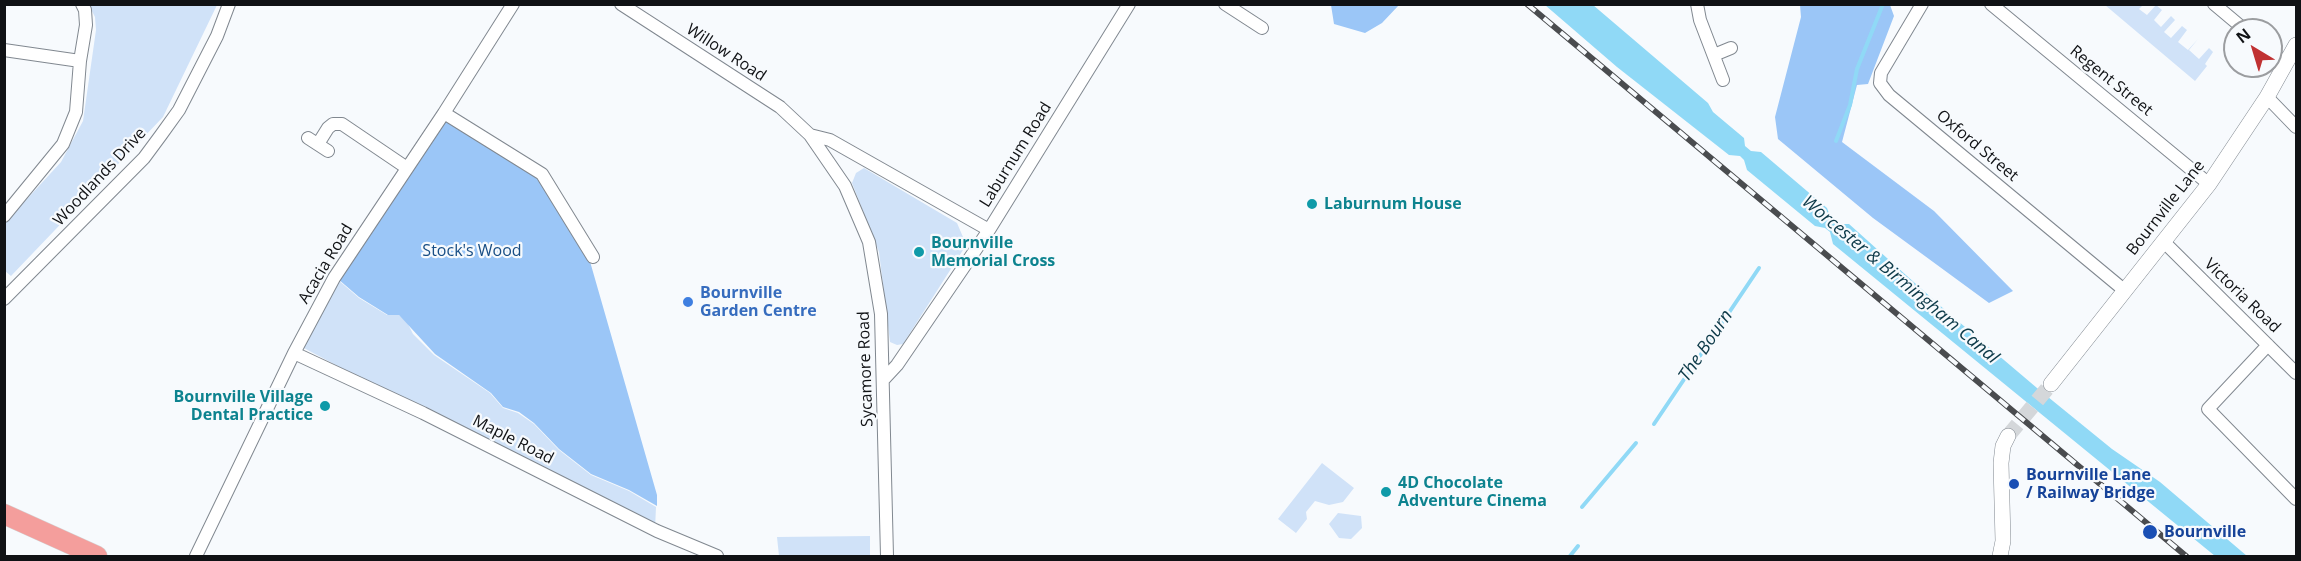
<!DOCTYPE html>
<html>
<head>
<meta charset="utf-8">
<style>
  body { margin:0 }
  #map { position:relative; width:2301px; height:561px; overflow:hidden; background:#f7fafd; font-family:"Open Sans",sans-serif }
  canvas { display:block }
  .frame { position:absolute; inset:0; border:6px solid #101215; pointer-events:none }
  .north { position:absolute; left:2223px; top:18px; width:60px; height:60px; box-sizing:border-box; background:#f7fafd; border:2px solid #9b9da0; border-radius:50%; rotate:322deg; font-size:16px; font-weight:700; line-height:24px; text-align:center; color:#101215 }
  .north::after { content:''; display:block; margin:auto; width:21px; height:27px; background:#c03132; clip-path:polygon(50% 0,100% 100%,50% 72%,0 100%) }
</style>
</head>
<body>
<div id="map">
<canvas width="2301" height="561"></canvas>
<div class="frame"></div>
<div class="north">N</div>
</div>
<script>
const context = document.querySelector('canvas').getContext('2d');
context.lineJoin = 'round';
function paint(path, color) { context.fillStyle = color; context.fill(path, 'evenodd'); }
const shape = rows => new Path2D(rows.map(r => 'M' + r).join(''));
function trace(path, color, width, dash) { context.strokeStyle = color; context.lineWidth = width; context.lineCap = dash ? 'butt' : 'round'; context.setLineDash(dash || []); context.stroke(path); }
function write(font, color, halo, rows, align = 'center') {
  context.font = font + ' "Open Sans",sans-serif'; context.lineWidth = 4.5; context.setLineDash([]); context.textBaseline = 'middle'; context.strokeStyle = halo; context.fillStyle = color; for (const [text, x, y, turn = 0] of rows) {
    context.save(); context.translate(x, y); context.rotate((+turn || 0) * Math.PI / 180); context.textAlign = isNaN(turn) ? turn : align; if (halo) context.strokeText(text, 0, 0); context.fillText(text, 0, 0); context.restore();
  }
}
paint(shape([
  [89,5,217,5,163,117,11,276,5,271,4,224,61,162,83,121,96,30,95,17],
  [2105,5,2143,5,2139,9,2147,15,2156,5,2162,10,2154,20,2161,27,2171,16,2175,20,2164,32,2171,38,2182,26,2187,30,2178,42,2188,50,2198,39,2189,50,2199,59,2209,48,2213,52,2205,64,2207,66,2195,81],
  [864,168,957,223,963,237,963,250,903,344,897,345,890,342,879,252,852,183,856,173],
  [337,279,359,298,387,315,399,315,407,322,413,334,434,355,490,393,503,408,518,413,534,424,559,450,591,475,629,491,656,507,655,529,422,411,302,347],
  [1322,463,1354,488,1343,502,1329,505,1315,501,1306,512,1307,519,1296,533,1278,519],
  [1338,513,1361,516,1362,528,1351,539,1339,538,1329,524],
  [870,536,870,556,779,556,777,537]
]), '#d0e2f8');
paint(shape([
  [1331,5,1331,4,1399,5,1382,23,1365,33,1334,24],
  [1800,5,1890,5,1894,16,1868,84,1857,85,1842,142,1934,211,2013,291,1989,303,1873,218,1778,139,1775,117,1801,17],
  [445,118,539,177,589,258,657,495,657,506,629,490,591,474,559,449,534,423,519,412,503,407,491,393,435,354,399,315,388,315,359,297,338,279]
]), '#9bc6f7');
paint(shape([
  [1545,5,1593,5,1708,103,1713,112,1744,138,1745,146,1751,151,1761,152,1827,208,1831,219,1838,224,1849,224,1945,310,2037,388,2112,449,2160,482,2247,556,2215,556,1833,244,1830,232,1825,228,1815,226,1747,170,1744,160,1740,156,1729,155,1617,67]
]), '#90d9f6');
trace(shape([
  [1836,141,1850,105,1857,69,1883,4],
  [1654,424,1759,268],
  [1582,507,1636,443],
  [1570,556,1578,546]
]), '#90d9f6', 4);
trace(shape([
  [2008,436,2051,384]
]), '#d4d7da', 15, [15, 8]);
const minor = shape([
  [621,4,780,107,810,135,845,186,869,242,881,314,887,556],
  [1225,4,1262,28],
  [1697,4,1700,20,1723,80],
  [1922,4,1881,73,1880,83,1889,95,2124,290],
  [1991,4,2209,184],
  [2214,4,2245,30],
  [4,50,80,61],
  [2271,52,2286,64],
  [1714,55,1731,48],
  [2267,97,2296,127],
  [444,113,542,174,593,257],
  [810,135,830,140,989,230],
  [308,138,328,151],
  [318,144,328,128,333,124,342,124,407,168],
  [4,216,63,144,76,112,80,61,86,25,85,10,82,4],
  [2164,242,2296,373],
  [4,299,144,158,161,135,179,110,217,36,229,4],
  [2268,345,2208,409,2296,499],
  [294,353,423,413,657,531,717,556],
  [884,379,897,365,989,230,1129,4],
  [196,556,294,353,334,278,444,113,513,4]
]);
const tertiary = shape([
  [2051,384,2209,184,2267,97,2296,45],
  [2000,556,2003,541,2001,463,2003,446,2008,436]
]);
const trunk = shape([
  [4,514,97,556]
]);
trace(minor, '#818890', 14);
trace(tertiary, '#818890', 16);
trace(trunk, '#d4d4d5', 21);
trace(minor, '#fff', 12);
trace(tertiary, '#fff', 15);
trace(trunk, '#f49e9c', 20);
const rail = shape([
  [1527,4,2186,556]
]);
trace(rail, '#4a4c4f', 6);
trace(rail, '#f7fafd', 4, [11]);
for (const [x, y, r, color] of [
  [1312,204,6,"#0f9aa8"],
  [919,252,6,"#0f9aa8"],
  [688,302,6,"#3f7fe0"],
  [325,406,6,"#0f9aa8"],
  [2014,484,6,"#1a4fb4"],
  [1386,492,6,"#0f9aa8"],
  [2150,532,8,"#1a4fb4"]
]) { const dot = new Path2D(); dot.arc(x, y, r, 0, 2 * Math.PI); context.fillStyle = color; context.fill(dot); trace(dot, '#f7fafd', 2); }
write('16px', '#101215', '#f7fafd', [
  ["Willow Road",726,53,33],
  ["Regent Street",2111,81,39],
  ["Oxford Street",1977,146,40],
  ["Laburnum Road",1016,155,-58],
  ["Woodlands Drive",100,177,-47],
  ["Bournville Lane",2166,208,-52],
  ["Acacia Road",326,264,-59],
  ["Victoria Road",2242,296,44],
  ["Sycamore Road",866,369,-92],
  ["Maple Road",513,440,27]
]);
write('bold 16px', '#0d838f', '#f7fafd', [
  ["Laburnum House",1324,204],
  ["Bournville",931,243],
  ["Memorial Cross",931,261],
  ["Bournville Village",313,397,"right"],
  ["Dental Practice",313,415,"right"],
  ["4D Chocolate",1398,483],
  ["Adventure Cinema",1398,501]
], 'left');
write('16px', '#184e85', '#f7fafd', [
  ["Stock's Wood",472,251]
]);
write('bold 16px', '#366cbe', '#f7fafd', [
  ["Bournville",700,293],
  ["Garden Centre",700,311]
], 'left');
write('bold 16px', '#164399', '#f7fafd', [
  ["Bournville Lane",2026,475],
  ["/ Railway Bridge",2026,493],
  ["Bournville",2164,532]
], 'left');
write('italic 18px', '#0d3a49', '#f7fafd', [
  ["Worcester & Birmingham Canal",1900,280,40],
  ["The Bourn",1706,346,-56]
]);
</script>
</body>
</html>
